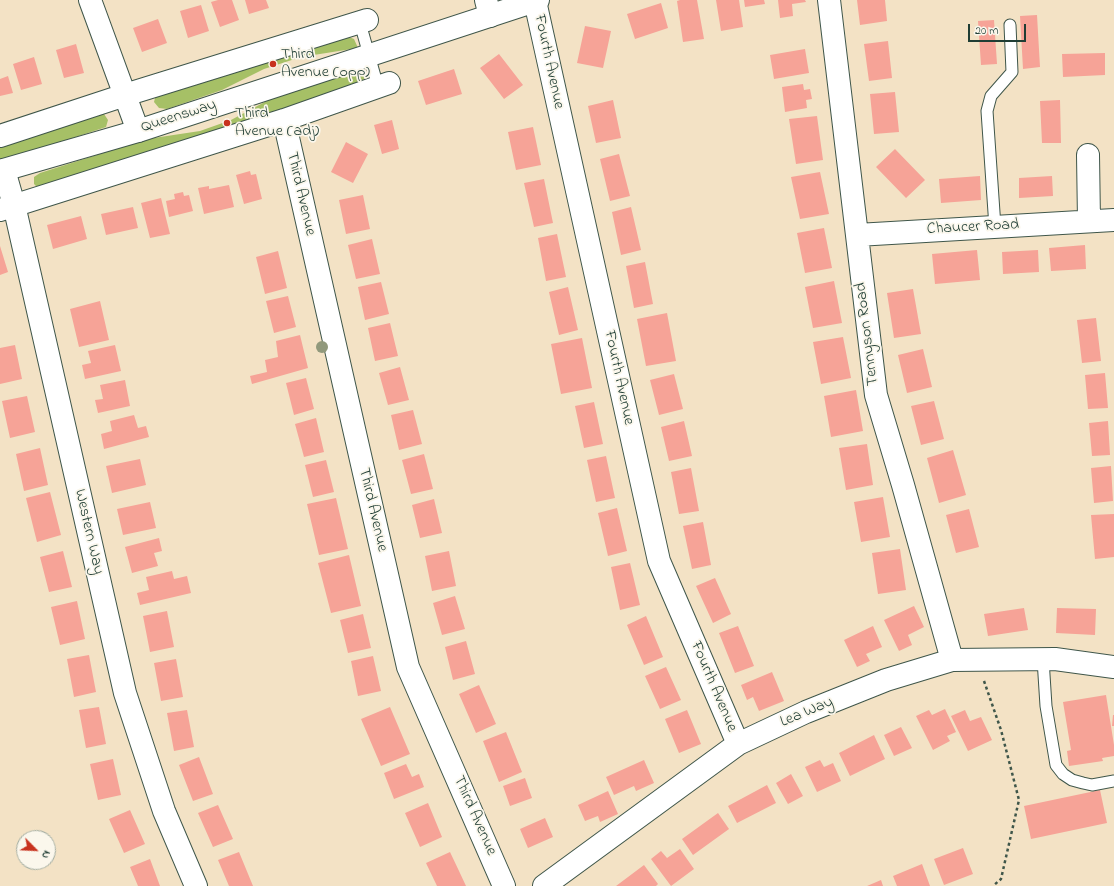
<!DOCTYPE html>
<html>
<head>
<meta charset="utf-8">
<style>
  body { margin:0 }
  #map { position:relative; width:1114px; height:886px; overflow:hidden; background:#f3e2c5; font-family:"Indie Flower",sans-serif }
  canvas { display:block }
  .north { position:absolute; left:16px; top:830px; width:40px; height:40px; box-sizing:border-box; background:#fbf7ec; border:1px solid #a3ada2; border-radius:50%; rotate:114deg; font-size:11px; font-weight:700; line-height:16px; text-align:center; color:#1f3d34 }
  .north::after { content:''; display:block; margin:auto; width:14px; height:18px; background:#c8321e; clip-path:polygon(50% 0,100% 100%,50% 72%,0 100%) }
  .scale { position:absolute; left:968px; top:24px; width:58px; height:18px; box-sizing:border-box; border:2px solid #1f3d34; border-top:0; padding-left:5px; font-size:12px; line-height:14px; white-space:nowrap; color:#1f3d34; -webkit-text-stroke:3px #fbf7ec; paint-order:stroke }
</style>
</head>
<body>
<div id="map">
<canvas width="1114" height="886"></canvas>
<div class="north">N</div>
<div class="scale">20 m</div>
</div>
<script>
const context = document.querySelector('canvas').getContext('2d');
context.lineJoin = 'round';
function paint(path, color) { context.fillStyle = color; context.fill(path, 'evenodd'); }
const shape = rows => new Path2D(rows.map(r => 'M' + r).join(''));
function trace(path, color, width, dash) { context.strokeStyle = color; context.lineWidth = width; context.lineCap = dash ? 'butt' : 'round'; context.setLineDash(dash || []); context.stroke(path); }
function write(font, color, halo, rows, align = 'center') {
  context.font = font + ' "Indie Flower",sans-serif'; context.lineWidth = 3.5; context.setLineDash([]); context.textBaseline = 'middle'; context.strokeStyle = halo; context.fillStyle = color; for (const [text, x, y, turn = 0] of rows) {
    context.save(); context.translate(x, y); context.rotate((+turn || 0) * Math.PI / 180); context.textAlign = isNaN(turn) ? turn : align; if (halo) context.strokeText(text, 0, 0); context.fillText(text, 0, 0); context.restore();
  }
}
paint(shape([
  [341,34,354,39,358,48,301,57,264,69,222,90,167,109,159,108,154,102,156,94],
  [363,68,365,77,357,89,37,187,34,184,34,177,40,173,147,139,200,131,231,120,276,96],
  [96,112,104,114,108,120,106,127,0,162,0,143]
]), '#a6c066');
paint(shape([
  [218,0,232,0,239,20,220,27,211,2],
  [245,0,266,0,269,8,249,14],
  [680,0,697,0,704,39,683,42,677,1],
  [716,0,739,0,743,27,721,31],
  [744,0,764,0,765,4,745,7],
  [778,0,805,0,806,2,792,4,793,16,780,18],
  [857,0,885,0,887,21,860,25],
  [661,3,668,28,635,39,627,14],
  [201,5,209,31,188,38,180,11],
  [1037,15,1040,67,1023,69,1020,16],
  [158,19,167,43,142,52,133,28],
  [994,20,997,64,981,65,978,21],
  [585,26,611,31,603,68,577,63],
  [888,41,892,78,869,81,864,44],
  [76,44,84,73,64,78,56,50],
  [805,49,809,73,774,79,770,55],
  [1105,53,1105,75,1063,77,1062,54],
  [499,54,523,85,504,99,480,68],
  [34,57,42,84,21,90,13,64],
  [454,69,462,94,426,105,418,81],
  [8,76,13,93,0,96,0,79],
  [803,84,804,90,810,89,812,99,806,100,807,108,785,112,782,87],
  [895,92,899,132,874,134,870,94],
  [613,100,621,138,596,143,588,106],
  [1060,100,1061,143,1042,143,1040,101],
  [817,116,823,160,796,164,789,119],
  [392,120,399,149,382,154,374,125],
  [533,127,541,165,516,170,508,132],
  [346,142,368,154,353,183,331,172],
  [895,149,925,180,906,198,876,167],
  [619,154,630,196,610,201,600,159],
  [250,171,251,175,256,174,262,199,244,204,236,175],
  [820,172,829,214,800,219,791,177],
  [980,176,981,200,941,203,939,179],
  [1052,176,1053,196,1019,198,1019,178],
  [544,179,553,223,534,227,524,183],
  [229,185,234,207,204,214,198,188,209,186,209,189],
  [183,192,184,196,189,195,193,211,169,217,166,201,175,199,174,194],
  [363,195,370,229,346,234,339,200],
  [161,198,170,234,150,238,141,203],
  [133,207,138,228,106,235,101,214],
  [631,207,641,250,621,255,612,212],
  [81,216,87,239,53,249,47,225],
  [824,228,832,268,805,273,797,233],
  [557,234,566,277,546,281,538,238],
  [372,239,380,274,356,279,348,245],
  [1085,245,1086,269,1051,271,1049,248],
  [0,246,8,272,0,275],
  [977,250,980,280,935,284,932,254],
  [1038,250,1039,272,1003,274,1002,252],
  [278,251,287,288,265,294,256,257],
  [645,262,653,304,634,308,626,266],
  [834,281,842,323,813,328,805,287],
  [381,282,389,314,365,320,358,287],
  [568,287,578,330,559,335,549,292],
  [913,289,921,334,894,338,887,293],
  [288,296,296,327,274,333,266,301],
  [100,301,109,340,79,347,70,309],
  [667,313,676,361,646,366,637,319],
  [1096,318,1101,361,1082,363,1077,320],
  [390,323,398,356,375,361,368,328],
  [300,335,308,368,252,384,250,376,267,372,265,360,278,357,276,341],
  [843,337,851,378,821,384,813,342],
  [582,338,592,388,561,394,551,344],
  [15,345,22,379,0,384,0,348],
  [115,345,121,371,85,379,82,365,91,363,88,351],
  [923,349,932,387,907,393,898,355],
  [400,367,409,400,388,405,379,373],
  [1105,373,1108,408,1088,409,1085,375],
  [674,374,683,409,659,415,650,380],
  [306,378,314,409,294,415,286,383],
  [125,380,130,406,98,413,95,400,103,399,100,385],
  [856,390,863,431,831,437,824,396],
  [27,396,35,432,10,438,2,401],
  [934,401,944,439,921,445,911,406],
  [594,402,603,444,584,448,575,406],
  [413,410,422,444,399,450,391,415],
  [134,415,138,428,146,426,149,437,104,449,101,434,112,431,110,421],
  [316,418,324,452,304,457,295,424],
  [684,421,692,456,669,461,661,427],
  [1108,421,1110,455,1092,456,1089,423],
  [867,444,873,485,846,490,839,448],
  [40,448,48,485,24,491,16,454],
  [953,450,966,495,939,503,927,458],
  [424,454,433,489,411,494,402,460],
  [606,456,615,498,596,502,587,460],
  [140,459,146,485,112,493,106,466],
  [326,460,334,492,313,497,305,465],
  [1111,466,1113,501,1094,503,1091,468],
  [691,468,699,511,679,514,671,472],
  [50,492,61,535,37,542,26,498],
  [883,497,890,537,861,542,854,502],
  [336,498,348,549,319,555,307,504],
  [434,499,442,533,420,538,412,505],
  [150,502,156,528,123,535,117,509],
  [617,508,627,551,608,556,598,513],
  [969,509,979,547,956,553,946,515],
  [1114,514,1114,557,1095,559,1091,515],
  [703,522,711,565,692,569,683,526],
  [159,538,162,551,154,553,158,566,132,573,125,547],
  [900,549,906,590,878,594,872,553],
  [63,551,72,587,49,592,40,557],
  [449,551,456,586,432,591,425,556],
  [349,555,361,606,331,613,318,563],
  [630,563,640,605,620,610,611,567],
  [172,571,174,579,187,576,191,593,140,605,137,593,149,590,146,577],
  [715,578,731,614,713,623,696,586],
  [455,596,465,629,442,635,433,603],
  [77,601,85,639,60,645,51,607],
  [914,606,924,627,908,635,912,645,899,651,884,620],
  [1024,608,1028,630,988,636,984,614],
  [1057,608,1096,609,1095,635,1056,633],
  [167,611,174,647,150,652,143,616],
  [363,614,371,648,348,653,340,620],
  [646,616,663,657,644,665,627,625],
  [738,626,754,666,735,673,719,633],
  [873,626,882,647,866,654,870,661,857,667,844,640],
  [466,641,475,674,453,680,445,647],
  [89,655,96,692,74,697,67,659],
  [373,656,381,691,358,696,351,661],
  [176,659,183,697,161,701,154,663],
  [666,667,681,700,660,709,645,676],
  [772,672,784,701,759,711,753,697,747,700,741,685],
  [479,685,496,724,476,733,459,694],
  [1106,695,1114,745,1114,756,1102,758,1103,761,1069,766,1067,751,1071,750,1063,702],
  [99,707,106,744,86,748,79,710],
  [390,707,410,754,381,766,361,719],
  [945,709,956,732,947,736,950,741,933,750,916,716,929,710,932,715],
  [187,710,194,747,174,751,167,713],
  [687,710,701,744,679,753,665,719],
  [965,710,970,721,981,717,992,740,968,751,951,716],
  [1113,715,1114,715,1114,726,1112,726],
  [901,727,912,748,894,756,884,735],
  [506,732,522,772,499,782,483,741],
  [874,735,885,759,850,776,839,753],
  [199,757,213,794,193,801,179,765],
  [113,759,121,795,98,800,90,764],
  [644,760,654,783,636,791,634,786,614,795,606,777],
  [820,760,824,767,833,763,841,781,817,792,805,767],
  [406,764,412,777,419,774,424,787,394,799,384,773],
  [791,774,803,796,788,804,776,783],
  [525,778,532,798,510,806,503,786],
  [767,785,776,803,737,823,728,806],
  [1100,790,1107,823,1031,839,1024,806],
  [608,791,618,814,600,822,598,816,585,821,578,805],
  [428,803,442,837,420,847,405,813],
  [218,805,233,839,213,847,198,813],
  [130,810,145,844,124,853,109,819],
  [718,813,729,829,693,855,682,839],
  [545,818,553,837,528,848,520,829],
  [963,848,973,874,944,885,934,859],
  [680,849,694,869,671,886,651,859,661,851,667,858],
  [239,852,253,886,229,886,218,860],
  [450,852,459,871,466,886,437,886,426,863],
  [150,859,160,886,138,886,130,867],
  [922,864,930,886,897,886,893,876],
  [644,865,658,884,656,886,616,886],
  [881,880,883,886,867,886]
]), '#f6a397');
const service = shape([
  [360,23,378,87],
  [995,227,987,111,991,96,1012,72,1010,25],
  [1043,659,1046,706,1056,765,1063,774,1072,780,1083,783,1092,785,1114,781]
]);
const minor = shape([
  [90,0,138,131],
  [486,0,490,16],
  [829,0,876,395,903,485,952,660],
  [535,1,659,561,738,744],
  [284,120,408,667,504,886],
  [0,136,125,95,367,20],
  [1088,155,1089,221],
  [4,170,14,205,125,693,164,811,196,886],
  [0,210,284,120,389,83],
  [857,235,1114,220],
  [544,886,738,744,806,712,886,680,952,660,1055,659,1114,667]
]);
const tertiary = shape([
  [0,171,138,131,538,0]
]);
trace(service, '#3f564a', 13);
trace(minor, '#3f564a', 24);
trace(tertiary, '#3f564a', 24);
trace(shape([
  [984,681,1001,730,1019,800,1001,879,993,886]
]), '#3f564a', 2.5, [3, 3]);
trace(service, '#fff', 11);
trace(minor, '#fff', 22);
trace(tertiary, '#fff', 22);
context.fillStyle = '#91997c';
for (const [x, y] of [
  [322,347]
]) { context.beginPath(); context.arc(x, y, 6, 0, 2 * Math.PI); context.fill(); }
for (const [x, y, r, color] of [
  [273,64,4,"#c8321e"],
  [227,123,4,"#c8321e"]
]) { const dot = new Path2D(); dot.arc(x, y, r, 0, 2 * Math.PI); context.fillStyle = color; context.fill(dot); trace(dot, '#fbf7ec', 1.5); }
write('16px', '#1f3d34', '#fbf7ec', [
  ["Third",281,55],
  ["Avenue (opp)",281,73],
  ["Third",235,114],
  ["Avenue (adj)",235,132]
], 'left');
write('16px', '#1f3d34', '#fbf7ec', [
  ["Fourth Avenue",548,62,78],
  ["Queensway",179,117,-18],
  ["Third Avenue",300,194,77],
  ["Chaucer Road",973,228,-3],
  ["Tennyson Road",868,334,-97],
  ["Fourth Avenue",618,378,78],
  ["Third Avenue",372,510,77],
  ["Western Way",88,532,77],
  ["Fourth Avenue",713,687,67],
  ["Lea Way",807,713,-23],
  ["Third Avenue",474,816,66]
]);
</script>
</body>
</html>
